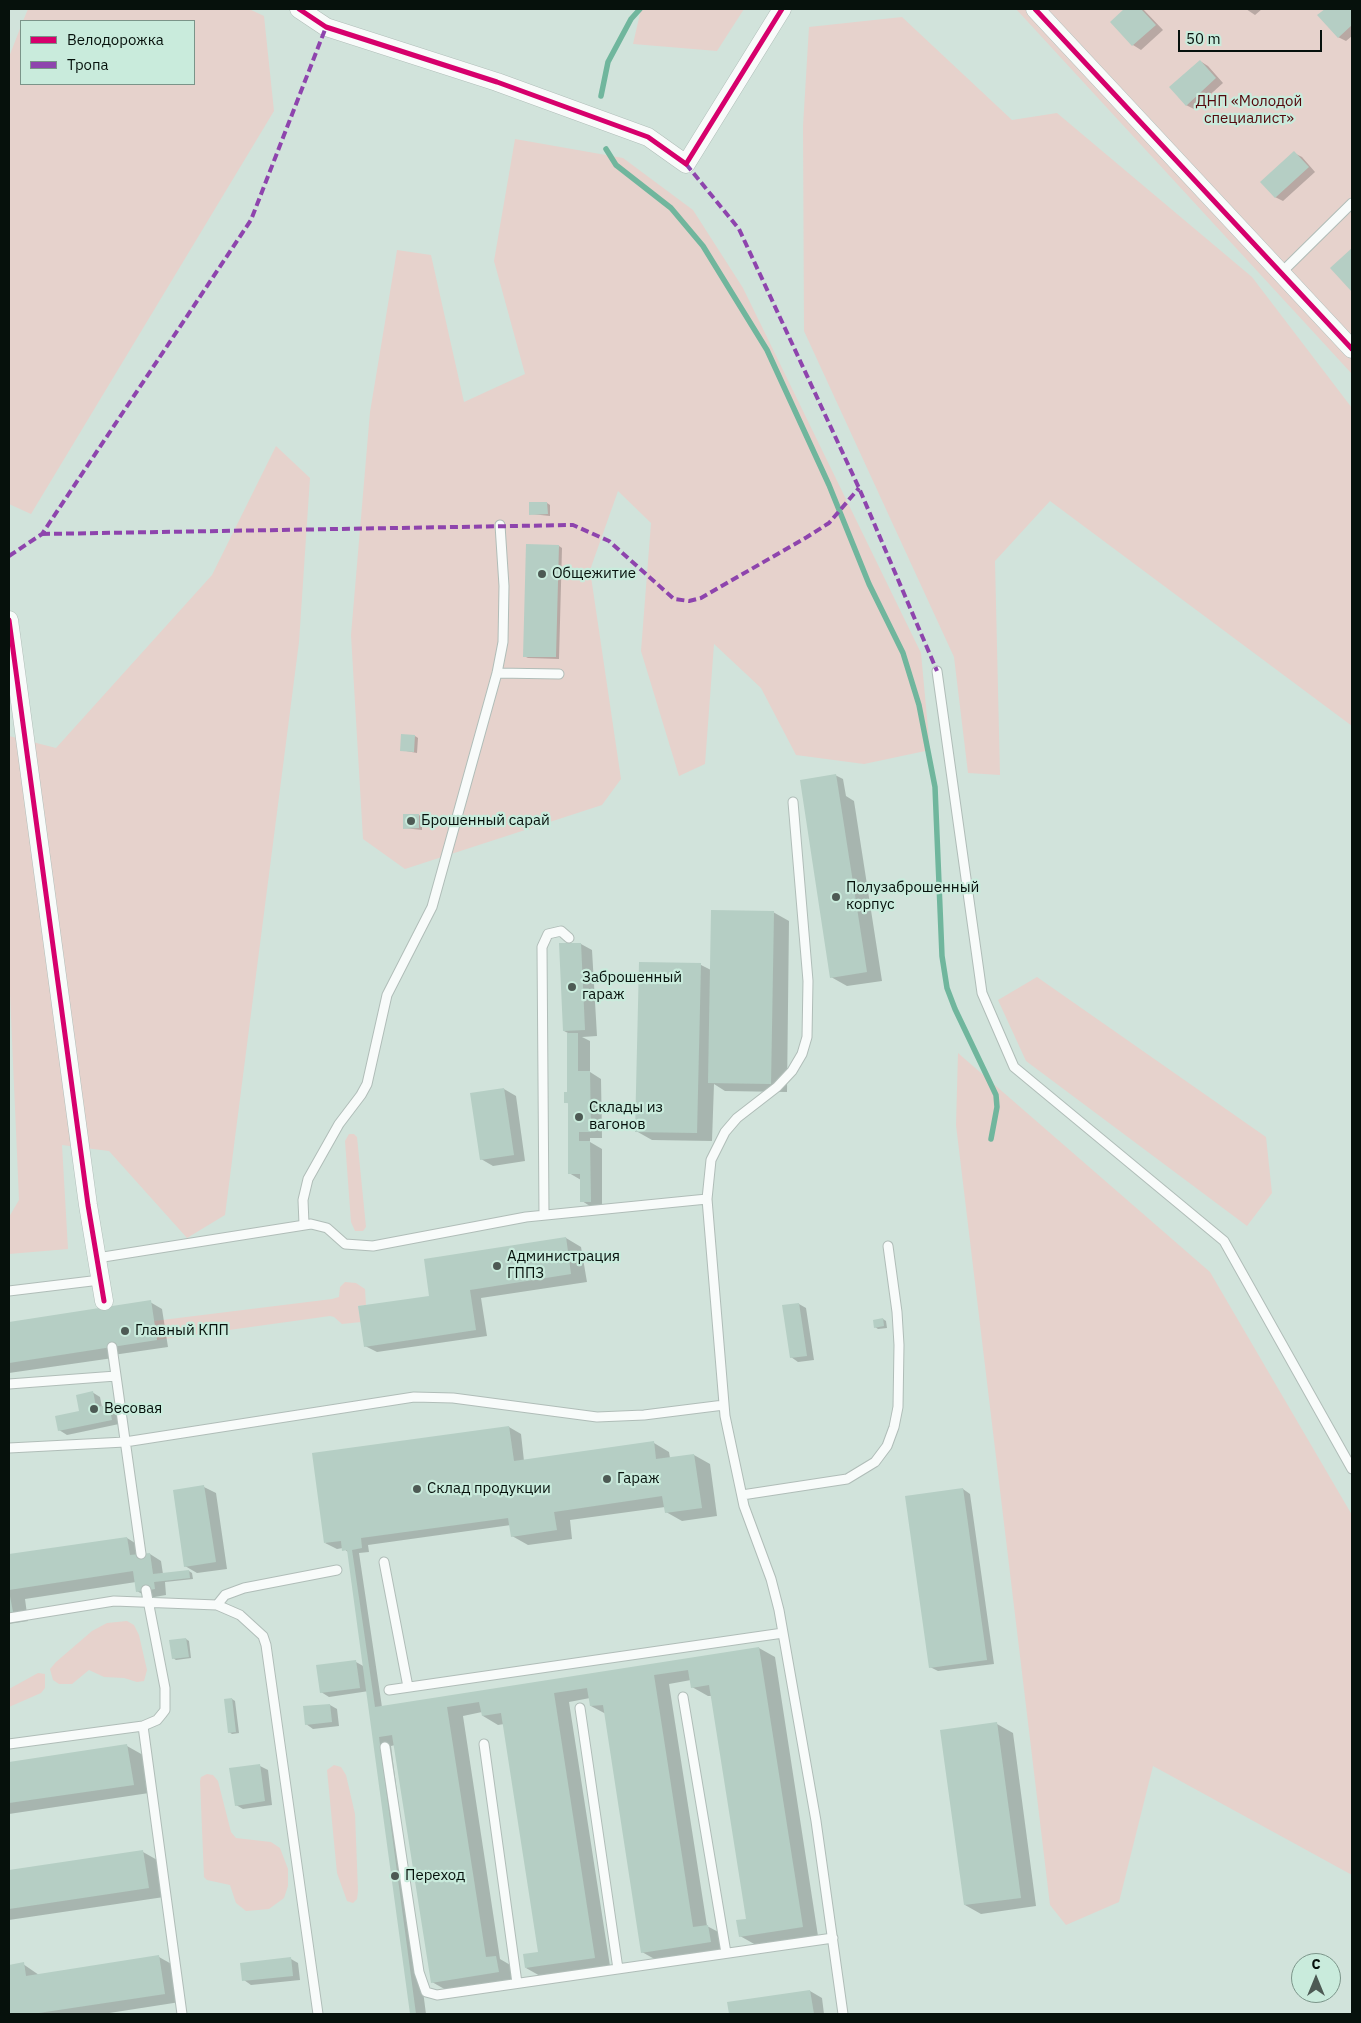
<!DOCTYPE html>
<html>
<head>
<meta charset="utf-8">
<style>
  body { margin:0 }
  #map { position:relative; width:1361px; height:2023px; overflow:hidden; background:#d1e3db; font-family:"IBM Plex Sans",sans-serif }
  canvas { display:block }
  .frame { position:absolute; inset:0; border:10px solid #06110c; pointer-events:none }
  .legend { position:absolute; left:20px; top:20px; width:175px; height:65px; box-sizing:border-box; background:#c9ebdc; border:1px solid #7b9489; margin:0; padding:6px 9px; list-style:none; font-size:15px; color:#06110c }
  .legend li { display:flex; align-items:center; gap:10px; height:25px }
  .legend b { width:25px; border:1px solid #7b9489 }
  .north { position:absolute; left:1291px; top:1953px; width:50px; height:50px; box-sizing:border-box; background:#c9ebdc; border:1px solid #7b9489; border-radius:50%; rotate:0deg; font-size:14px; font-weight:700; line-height:20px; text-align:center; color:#06110c }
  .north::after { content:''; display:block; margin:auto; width:18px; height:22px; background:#4d5a54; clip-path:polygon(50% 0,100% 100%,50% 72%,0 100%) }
  .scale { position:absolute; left:1178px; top:30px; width:144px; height:22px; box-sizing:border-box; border:2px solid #06110c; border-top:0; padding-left:6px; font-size:15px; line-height:18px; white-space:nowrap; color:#06110c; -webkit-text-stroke:4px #c9ebdc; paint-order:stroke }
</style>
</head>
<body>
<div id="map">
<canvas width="1361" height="2023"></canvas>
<div class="frame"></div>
<ul class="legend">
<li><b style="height:6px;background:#d6006c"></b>Велодорожка</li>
<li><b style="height:6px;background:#8e44ad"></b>Тропа</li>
</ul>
<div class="north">С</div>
<div class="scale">50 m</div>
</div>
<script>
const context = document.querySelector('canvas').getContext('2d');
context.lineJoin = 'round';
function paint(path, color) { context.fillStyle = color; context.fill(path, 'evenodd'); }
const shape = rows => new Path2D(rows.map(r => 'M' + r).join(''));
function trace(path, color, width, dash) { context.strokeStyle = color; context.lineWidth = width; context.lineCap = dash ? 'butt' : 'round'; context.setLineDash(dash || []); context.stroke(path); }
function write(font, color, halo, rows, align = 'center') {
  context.font = font + ' "IBM Plex Sans",sans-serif'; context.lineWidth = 4.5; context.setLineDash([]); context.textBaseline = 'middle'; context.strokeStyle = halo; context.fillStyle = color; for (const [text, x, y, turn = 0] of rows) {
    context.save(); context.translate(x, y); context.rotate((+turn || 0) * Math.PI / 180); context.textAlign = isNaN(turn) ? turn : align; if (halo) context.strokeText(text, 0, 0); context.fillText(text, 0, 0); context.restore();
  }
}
paint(shape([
  [28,9,249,9,264,16,274,111,31,514,9,504,9,57,21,26,21,84,194,84,194,21,23,21],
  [641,9,744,9,717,51,633,44],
  [1016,9,1352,9,1352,374],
  [902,17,1012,120,1057,113,1252,277,1352,408,1352,726,1050,501,995,561,1000,775,968,773,954,657,804,331,803,126,809,27],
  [515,139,623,158,693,210,743,288,921,653,930,750,864,764,796,755,761,688,714,644,705,764,679,776,641,651,651,523,618,491,590,570,621,779,602,805,405,869,363,839,351,635,370,412,397,250,431,255,464,402,525,374,494,261],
  [276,446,310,478,299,642,225,1215,187,1238,109,1151,62,1145,68,1249,9,1254,9,1217,19,1200,9,971,9,736,56,748,212,575],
  [1037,977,1266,1137,1272,1193,1247,1226,1026,1061,998,1000],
  [958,1053,1210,1272,1352,1515,1352,1875,1153,1766,1119,1902,1066,1925,1050,1905,956,1125],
  [349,1134,354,1134,357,1137,366,1227,363,1231,355,1231,351,1222,345,1141],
  [345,1282,356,1283,365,1289,366,1305,358,1306,361,1322,342,1324,334,1317,330,1316,157,1340,154,1321,332,1299,339,1297,340,1287],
  [127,1621,134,1625,139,1635,147,1670,144,1681,137,1682,124,1678,104,1677,89,1670,72,1684,59,1684,53,1680,50,1669,56,1662,92,1631,107,1623],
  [38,1673,45,1674,45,1688,41,1693,9,1707,9,1689],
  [334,1765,341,1767,346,1775,355,1814,358,1891,357,1899,353,1903,347,1901,337,1873,327,1770],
  [207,1774,213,1775,218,1781,231,1832,236,1838,271,1842,280,1848,288,1869,288,1886,284,1898,269,1909,246,1911,236,1903,230,1885,207,1880,204,1877,200,1781,201,1777]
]), '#e6d2cc');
paint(shape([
  [1126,9,1143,9,1163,30,1141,50,1133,45,1112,22],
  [1246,9,1262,9,1255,15],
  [1326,9,1352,9,1352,36,1346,41,1338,37,1319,16],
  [1200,61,1208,66,1223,83,1194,109,1186,105],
  [1294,153,1302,157,1315,172,1283,201,1275,197],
  [547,503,550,505,550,516,531,514],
  [559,546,562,548,559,659,528,658,524,656],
  [415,736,418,738,417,753,401,750],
  [835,775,843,779,846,796,854,801,882,981,847,986,831,977],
  [419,815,422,817,422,830,404,828],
  [773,912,789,921,787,1092,725,1091,714,1084,712,1141,652,1140,636,1131,640,963,701,965,711,970],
  [581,944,592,950,597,1036,582,1037,590,1041,590,1072,601,1079,602,1138,590,1138,590,1142,602,1149,602,1208,593,1208,582,1201,581,1180,569,1173,569,1104,566,1102,568,1093,568,1033,564,1031],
  [504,1089,516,1096,525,1161,493,1166,481,1159],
  [566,1238,581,1247,587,1282,481,1298,487,1336,377,1352,365,1346,431,1297],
  [150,1302,162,1309,168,1347,113,1355,113,1358,9,1373,9,1323],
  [799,1304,806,1308,814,1360,798,1362,791,1357],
  [883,1319,886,1321,887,1328,878,1329,875,1327],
  [92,1392,100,1397,102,1407,109,1406,116,1410,119,1424,67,1435,59,1430,80,1412],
  [509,1427,521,1434,524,1461,654,1443,669,1452,670,1458,694,1455,710,1464,717,1516,682,1521,666,1512,665,1507,570,1520,572,1539,528,1545,512,1536,511,1525,368,1545,369,1552,359,1553,382,1707,759,1648,775,1657,818,1936,756,1945,740,1936,747,1920,712,1696,708,1696,692,1687,691,1680,669,1684,707,1926,724,1935,726,1951,658,1961,642,1952,606,1714,591,1706,590,1698,569,1702,610,1966,542,1977,526,1968,539,1953,504,1724,498,1725,483,1716,482,1712,463,1716,500,1959,512,1966,514,1980,448,1991,432,1982,395,1745,391,1746,426,2014,411,2014,369,1691,329,1697,321,1692,356,1662,365,1667,349,1553,343,1548,337,1549,325,1543],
  [204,1487,216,1493,227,1569,197,1573,185,1566],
  [963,1489,970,1494,994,1664,938,1671,930,1667],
  [127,1538,143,1548,144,1555,150,1554,161,1561,163,1574,189,1571,192,1573,193,1579,165,1582,166,1595,149,1598,137,1591,136,1582,25,1599,28,1621,9,1624,9,1556],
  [186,1639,189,1641,191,1658,176,1660,173,1658],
  [232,1699,235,1701,239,1733,232,1734,229,1732],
  [330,1705,337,1709,339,1726,313,1729,306,1724],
  [997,1724,1013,1733,1036,1906,981,1914,965,1905],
  [127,1746,143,1755,149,1793,9,1814,9,1763],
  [260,1766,268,1770,272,1805,243,1809,236,1805],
  [143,1852,159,1861,164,1897,9,1920,9,1872],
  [159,1957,175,1966,180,2002,103,2014,9,2014,9,1966,23,1964,39,1975],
  [291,1959,298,1963,300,1980,251,1985,244,1980],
  [810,1991,822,1998,824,2014,730,2014,729,2003]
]), '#0003');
trace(shape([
  [601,96,608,62,631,19,640,9],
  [606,149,616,165,671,208,703,246,767,350,829,485,869,584,903,653,919,705,935,787,942,956,947,988,955,1009,996,1095,997,1107,991,1139]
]), '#70b69d', 5.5);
paint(shape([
  [1124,9,1141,9,1156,25,1132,46,1110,22],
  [1325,9,1352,9,1352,25,1338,38,1317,15],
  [1200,60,1216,78,1186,106,1169,87],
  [1294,151,1309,167,1275,198,1260,182],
  [1352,248,1352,292,1330,268],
  [529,502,547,502,548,514,529,515],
  [526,544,559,545,556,657,523,657],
  [401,734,415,735,414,752,400,751],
  [836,774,867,972,830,978,800,780],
  [403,814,419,814,419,828,403,829],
  [711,910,774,911,771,1084,708,1083],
  [559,943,581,943,585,1030,563,1031],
  [639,962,701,963,697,1133,635,1132],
  [567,1033,578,1033,578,1071,590,1071,591,1132,579,1132,579,1141,590,1141,591,1202,580,1202,580,1174,568,1174,568,1103,564,1103,564,1092,567,1092],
  [504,1088,514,1155,480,1160,470,1093],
  [566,1237,571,1274,470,1290,476,1330,364,1347,358,1306,429,1296,424,1259],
  [151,1300,157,1340,9,1363,9,1322],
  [799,1303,807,1356,790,1358,782,1305],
  [883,1318,884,1326,874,1328,873,1320],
  [93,1391,96,1407,109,1405,112,1420,58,1431,55,1416,79,1411,76,1395],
  [509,1426,514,1461,654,1441,656,1459,694,1454,702,1508,665,1513,662,1496,554,1512,557,1530,511,1537,508,1518,361,1538,362,1548,352,1550,375,1707,759,1647,803,1927,739,1937,736,1920,746,1919,709,1685,691,1688,688,1670,654,1675,693,1927,708,1925,711,1942,641,1953,603,1705,590,1706,587,1688,554,1693,595,1958,525,1968,523,1954,538,1952,501,1713,482,1716,479,1702,447,1707,486,1957,496,1956,499,1972,431,1983,392,1735,379,1737,416,2014,410,2014,347,1550,342,1551,341,1541,324,1543,312,1453],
  [204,1485,216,1562,184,1567,173,1490],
  [963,1488,987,1660,929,1668,905,1496],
  [127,1537,130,1555,150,1553,153,1574,189,1570,190,1578,154,1582,155,1589,136,1592,133,1571,9,1590,9,1554],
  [9,1591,13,1612,9,1613],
  [186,1638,189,1657,172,1659,169,1640],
  [356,1660,360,1688,320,1693,316,1665],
  [232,1698,236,1732,228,1733,224,1699],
  [330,1704,332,1722,305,1725,303,1706],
  [997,1722,1021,1898,964,1905,940,1730],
  [127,1744,134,1785,9,1803,9,1762],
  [260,1764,265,1801,235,1806,229,1768],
  [143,1850,149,1888,9,1909,9,1870],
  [159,1955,165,1994,32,2014,9,2014,9,1965,24,1962,26,1976],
  [291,1957,293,1976,242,1981,240,1963],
  [810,1990,814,2014,729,2014,727,2002]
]), '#b5cec4');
const lane = shape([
  [1282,272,1352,203],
  [937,671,982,993,1014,1067,1224,1241,1352,1469],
  [497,673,559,674],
  [707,1199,725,1416,744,1506,771,1579,779,1610,816,1821,843,2014],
  [544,1215,542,947,548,934,561,931,569,938],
  [304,1224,303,1200,308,1179,339,1124,361,1095,367,1084,387,995,432,907,497,673,503,642,504,586,500,525],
  [97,1258,311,1224,327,1228,345,1244,373,1246,526,1217,707,1199,711,1160,725,1132,737,1118,777,1087,792,1071,802,1054,807,1037,808,981,793,802],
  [9,1291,100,1280],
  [112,1347,141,1554],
  [9,1384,116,1376],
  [9,1448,125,1442,414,1397,453,1398,597,1417,644,1415,724,1405],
  [742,1495,847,1479,875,1462,887,1446,894,1427,898,1407,899,1345,897,1312,888,1246],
  [384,1562,408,1687],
  [217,1605,225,1595,244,1588,337,1570],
  [9,1618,114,1601,217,1605,240,1615,263,1636,266,1645,318,2014],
  [389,1690,783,1633],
  [683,1697,726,1953],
  [580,1708,618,1969],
  [143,1726,182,2014],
  [9,1744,143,1726,157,1720,162,1714,165,1710,165,1688,146,1590],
  [484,1744,517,1983],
  [385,1747,419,1972,426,1992,437,1995,833,1938]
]);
const street = shape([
  [299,9,326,27,497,82,648,137,686,164,782,9],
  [1035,9,1352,349],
  [9,620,88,1205,104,1301]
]);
trace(lane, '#b0bdb8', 11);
trace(street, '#b0bdb8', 19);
trace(lane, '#f8fbfa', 9);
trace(street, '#f8fbfa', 18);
trace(shape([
  [686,164,739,229,859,488,937,671],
  [42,534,573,525,609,541,674,599,689,601,701,598,807,537,829,523,859,488],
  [9,556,42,534,251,220,326,27]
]), '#8e44ad', 4, [8, 4]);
trace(shape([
  [299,9,326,27,497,82,648,137,686,164,782,9],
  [1035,9,1352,349],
  [9,620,88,1205,104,1301]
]), '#d6006c', 5);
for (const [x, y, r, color] of [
  [542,574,5,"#4d5a54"],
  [411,821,5,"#4d5a54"],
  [836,897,5,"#4d5a54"],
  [572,987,5,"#4d5a54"],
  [579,1117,5,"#4d5a54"],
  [497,1266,5,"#4d5a54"],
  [125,1331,5,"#4d5a54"],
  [94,1409,5,"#4d5a54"],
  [607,1479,5,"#4d5a54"],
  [417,1489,5,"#4d5a54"],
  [395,1876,5,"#4d5a54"]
]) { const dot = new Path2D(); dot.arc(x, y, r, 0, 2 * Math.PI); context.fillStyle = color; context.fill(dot); trace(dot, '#c9ebdc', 2); }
write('15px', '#54080c', '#c9ebdc', [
  ["ДНП «Молодой",1249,102],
  ["специалист»",1249,119]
]);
write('15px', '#06110c', '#c9ebdc', [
  ["Общежитие",552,574],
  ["Брошенный сарай",421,821],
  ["Полузаброшенный",846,888],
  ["корпус",846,905],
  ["Заброшенный",582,978],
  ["гараж",582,995],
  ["Склады из",589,1108],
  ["вагонов",589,1125],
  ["Администрация",507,1257],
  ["ГППЗ",507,1274],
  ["Главный КПП",135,1331],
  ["Весовая",104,1409],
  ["Гараж",617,1479],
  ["Склад продукции",427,1489],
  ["Переход",405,1876]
], 'left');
</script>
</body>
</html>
